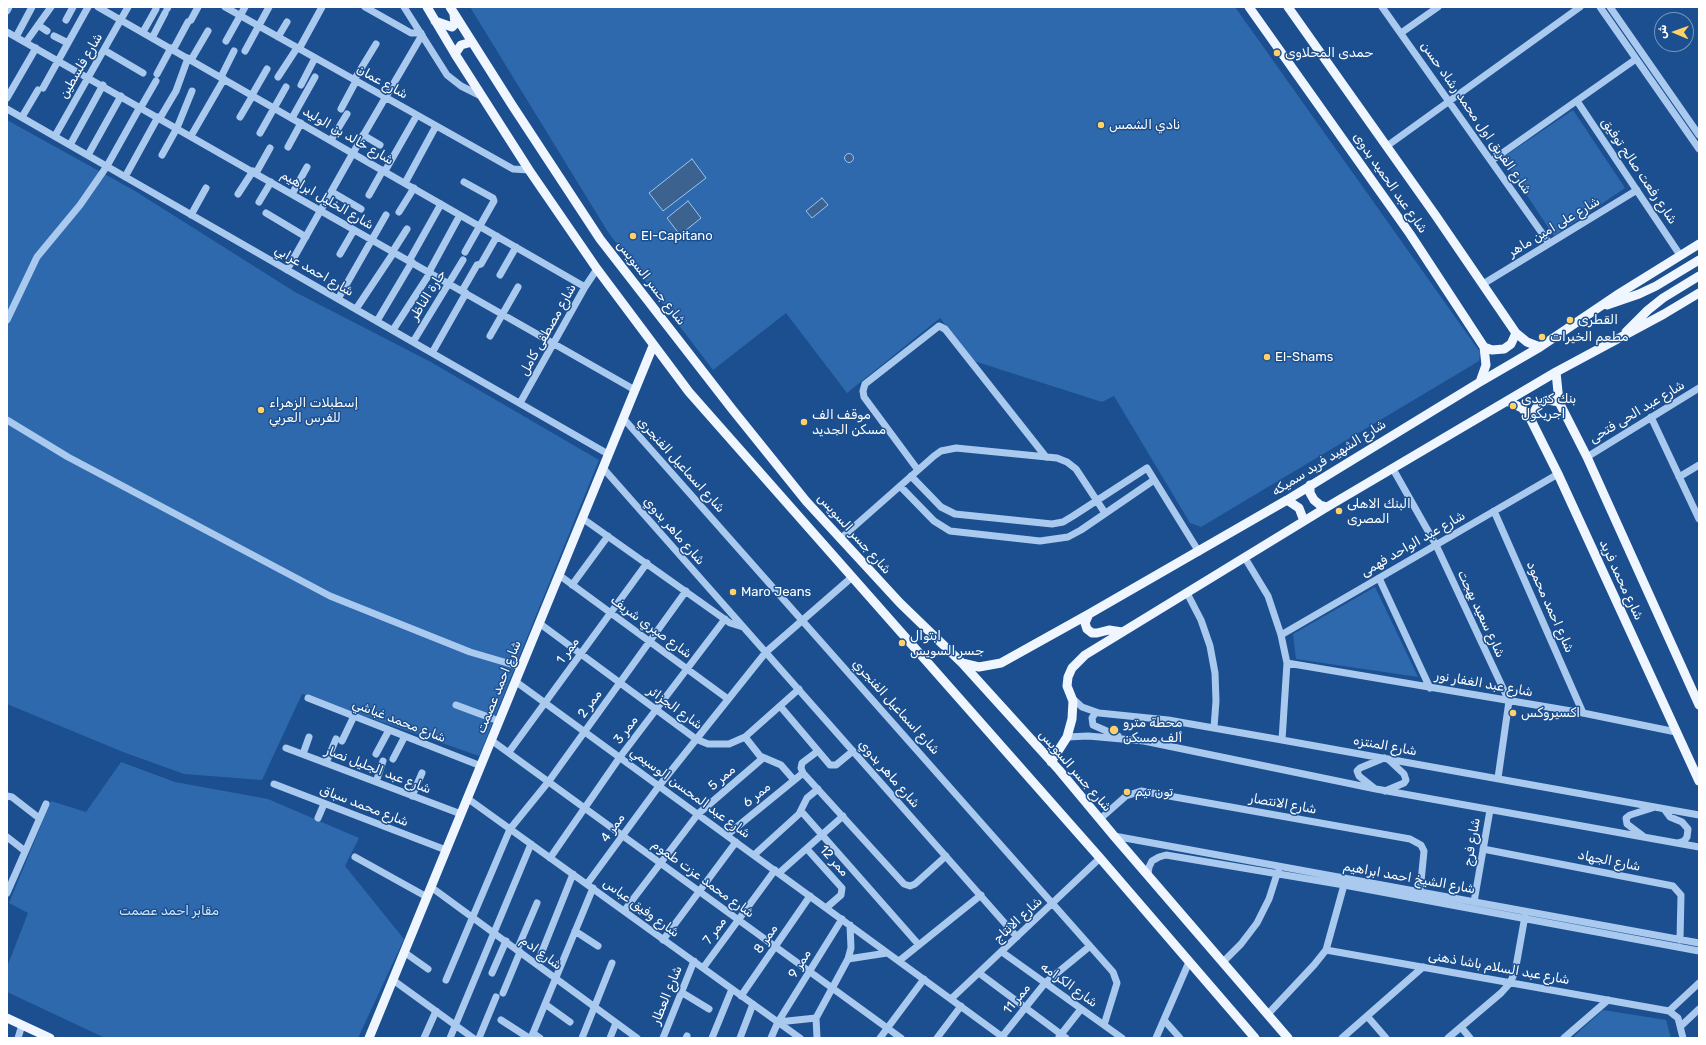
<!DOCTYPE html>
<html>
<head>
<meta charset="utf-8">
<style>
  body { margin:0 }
  #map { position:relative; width:1706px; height:1045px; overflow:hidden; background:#1b4f8f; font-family:Rubik,"Noto Naskh Arabic",sans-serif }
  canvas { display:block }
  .frame { position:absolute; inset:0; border:8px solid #fff; pointer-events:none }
  .north { position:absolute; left:1654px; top:12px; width:40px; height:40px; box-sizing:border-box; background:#1b4f8f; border:1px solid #7695bc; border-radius:50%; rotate:272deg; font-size:11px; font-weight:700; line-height:16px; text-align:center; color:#fff }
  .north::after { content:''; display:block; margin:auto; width:14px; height:18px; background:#ffd166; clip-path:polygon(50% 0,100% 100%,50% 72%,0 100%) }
</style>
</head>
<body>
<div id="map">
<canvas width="1706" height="1045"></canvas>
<div class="frame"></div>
<div class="north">ش</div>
</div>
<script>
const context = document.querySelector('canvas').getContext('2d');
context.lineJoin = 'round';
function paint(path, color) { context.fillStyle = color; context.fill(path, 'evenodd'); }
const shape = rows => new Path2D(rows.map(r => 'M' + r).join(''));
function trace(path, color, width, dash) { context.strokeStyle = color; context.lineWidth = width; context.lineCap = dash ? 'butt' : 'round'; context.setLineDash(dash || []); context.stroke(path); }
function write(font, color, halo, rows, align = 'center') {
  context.font = font + ' Rubik,"Noto Naskh Arabic",sans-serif'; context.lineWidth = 3; context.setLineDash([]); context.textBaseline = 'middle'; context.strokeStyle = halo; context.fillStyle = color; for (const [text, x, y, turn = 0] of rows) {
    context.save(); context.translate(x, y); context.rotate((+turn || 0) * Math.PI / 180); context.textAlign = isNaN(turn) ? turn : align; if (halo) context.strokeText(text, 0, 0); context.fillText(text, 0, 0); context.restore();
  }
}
paint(shape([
  [470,7,1235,7,1480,352,1479,361,1201,527,1190,523,1114,396,1102,402,974,361,940,318,847,393,786,313,713,370,608,232],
  [1573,110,1625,188,1554,236,1502,158],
  [7,120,135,191,295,292,429,361,599,460,479,756,302,694,262,780,184,774,123,752,7,704],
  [1375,587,1418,677,1296,659,1293,634],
  [121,762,175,782,268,799,359,838,345,866,404,939,358,1038,105,1038,7,992,7,967,28,913,9,903,51,801,86,812],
  [1603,1010,1666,1020,1671,1038,1572,1038]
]), '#2e69ad');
const water = shape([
  '844.5 158a4.5 4.5 0 1 1 9 0a4.5 4.5 0 1 1-9 0Z',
  [692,159,706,178,663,211,649,193,692,159],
  [822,198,828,205,812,218,806,211,822,198],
  [688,201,701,218,680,235,667,218,688,201]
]);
paint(water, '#3c6290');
trace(water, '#9cc4f0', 1);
trace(shape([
  [98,7,585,287],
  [225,7,513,169,529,170],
  [365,7,411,33,421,33],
  [404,7,447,75,461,86,481,96],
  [1382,7,1549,243],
  [1600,7,1699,149],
  [1610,7,1699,135],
  [167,9,168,7],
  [7,11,9,7],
  [66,20,73,7],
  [191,20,198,7],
  [38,25,47,31],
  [7,32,635,390],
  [143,32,156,9],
  [1401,33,1438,7],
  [54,36,68,43],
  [16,37,32,7],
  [278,37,287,22],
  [152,38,165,13],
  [226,41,245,7],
  [26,42,51,7],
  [299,49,322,7],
  [104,50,143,73],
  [173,50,188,22],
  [245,51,269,7],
  [191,60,208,31],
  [157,74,171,48],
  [221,77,234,51],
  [278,77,297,48],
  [354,80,376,44],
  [301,85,315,58],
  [43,88,88,7],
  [252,95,267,69],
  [7,98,36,48],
  [1577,101,1680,255],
  [141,107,156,81],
  [7,109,608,454],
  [341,109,356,81],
  [22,117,38,90],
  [240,117,253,95],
  [160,118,176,91,188,58],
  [292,118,315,77],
  [260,133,286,87],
  [363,135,380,145],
  [55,136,128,7],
  [191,136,224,79],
  [331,140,347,114],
  [70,145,103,85],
  [1387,146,1580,7],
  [288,147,301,123],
  [88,155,121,96],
  [162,155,177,128,192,91],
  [1491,161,1636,59],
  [385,171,417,115],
  [256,173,270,148],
  [125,177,158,117],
  [464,182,493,198,494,201,465,252],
  [405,183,436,126],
  [332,192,361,209],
  [238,194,253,171],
  [292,194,307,167],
  [369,195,383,170],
  [259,202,271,182],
  [399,212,414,188],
  [266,213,306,237],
  [191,215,206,188],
  [393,251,407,229],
  [340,254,354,230],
  [409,261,441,204],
  [287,270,353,153,422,35],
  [429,272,460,215],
  [500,275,516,247],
  [1483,284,1637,190],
  [462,291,477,265,481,264,497,236],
  [338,299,386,215],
  [356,309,394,252],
  [7,320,37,257,80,205,107,166,140,107],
  [377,321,412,262],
  [393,330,430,273],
  [490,336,518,287],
  [413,342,463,260],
  [432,353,466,293],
  [520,403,585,287,597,269],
  [1651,417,1699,519],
  [623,418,1113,972,1117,983,1104,1025],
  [7,420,68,457,330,596,470,652,521,667],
  [1587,457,1699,388],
  [603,468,1017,937],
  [1393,469,1436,545,1509,701,1498,778],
  [918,470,864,397,863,391,865,384,939,326,945,329,1046,457],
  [911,476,941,507,955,514,1052,524,1063,522,1073,516,1147,468,1199,552],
  [1679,477,1699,465],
  [900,486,934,521,950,531,1040,541,1068,537,1081,530,1154,480],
  [1494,511,1583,713],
  [582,518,730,623,743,627],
  [840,539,934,456,941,451,956,448,1057,458,1067,462,1076,469,1105,513],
  [1245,558,1268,596,1281,635,1287,663,1282,740],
  [559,575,728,699],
  [1379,578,1430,688],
  [572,585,608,536],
  [1187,593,1201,620,1210,646,1215,673,1216,701,1214,728],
  [539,623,696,739,708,744,729,744,745,737,799,689],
  [1281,635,1558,474],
  [1287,663,1583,713,1676,732],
  [515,681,1004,1038],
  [1071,697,1082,707,1099,713,1168,720,1282,740,1699,815],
  [308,698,481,766],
  [456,705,499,721],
  [780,706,830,765,836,765,853,751],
  [1096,712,1092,718,1093,725,1118,736],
  [745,737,760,756,781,765,794,780],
  [1067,737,1088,736,1144,741,1376,789,1699,847],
  [491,740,901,1038],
  [342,741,354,716],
  [286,748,461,814],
  [818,751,802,763,801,768,803,773,904,884,910,886,915,884,946,856],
  [509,752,647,563],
  [303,754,309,737],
  [376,754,389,730],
  [393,759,405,736],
  [326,763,336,739],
  [376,782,383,761],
  [274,784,446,850],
  [1374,788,1359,776,1357,771,1360,768,1384,758],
  [1385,791,1404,783,1406,780,1404,774,1388,759],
  [7,796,12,797,39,818],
  [412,796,422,773],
  [467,798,800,1038],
  [1664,809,1670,817,1682,822,1688,829,1687,837,1684,841,1678,843],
  [801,811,919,945],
  [318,818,324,804],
  [1100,819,1126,796,1141,791,1410,839,1421,845,1424,851,1420,892],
  [727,835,803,773],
  [1114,836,1699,943],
  [1643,836,1627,824,1626,818,1630,815,1652,808],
  [7,837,25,851],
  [807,849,842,888,841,895,826,908],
  [1483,849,1673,886,1681,895,1680,940],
  [754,855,799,814,807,798,818,789],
  [355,857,427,897],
  [550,858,620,757,725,619],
  [779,873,843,816],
  [1148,874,1149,867,1152,861,1159,857,1166,855,1344,885,1699,951],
  [587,884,659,786,766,652,851,578],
  [431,887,637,1038],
  [7,893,46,804],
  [1474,902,1490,810],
  [624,911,698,814,763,758],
  [575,931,598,946],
  [663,940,736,842],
  [517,950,537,903],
  [1326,950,1669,1011,1678,1018,1683,1038],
  [404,952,428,969],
  [1002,952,1122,1038],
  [848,959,887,953],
  [899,961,981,895],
  [1223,962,1241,944,1257,923,1269,899,1278,871],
  [537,964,573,874],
  [703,968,775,870],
  [492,973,506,941],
  [979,973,1066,1038],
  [393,980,473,1038],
  [446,980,510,829,549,781,686,591],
  [681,992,709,1009],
  [503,993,520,952],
  [741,996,810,896],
  [951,999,1100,858],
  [545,1004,570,1022],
  [1669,1011,1699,983],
  [1268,1014,1314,965,1326,950,1344,885],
  [1367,1016,1386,1038],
  [501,1020,529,1038],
  [1164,1020,1180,1038],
  [778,1022,816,1018],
  [1681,1026,1699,1009],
  [1461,1027,1470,1038],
  [533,1033,540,1038],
  [1059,1037,1081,1009],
  [18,1038,22,1025],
  [424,1038,436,1011],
  [450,1038,531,844],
  [479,1038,496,997],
  [531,1038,593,888],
  [582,1038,612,963],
  [610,1038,616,1023],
  [663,1038,694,961],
  [686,1038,687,1036],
  [712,1038,732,989],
  [740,1038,753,1004],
  [771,1038,778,1022,842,919],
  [817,1038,816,1018,848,959,851,948,850,925],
  [880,1038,924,979],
  [937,1038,961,1006],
  [1001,1038,1045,983,1090,946],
  [1156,1038,1189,962],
  [1342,1038,1423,967],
  [1448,1038,1501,993,1510,983,1515,972,1525,916],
  [1564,1038,1608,1000]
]), '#a9c9ee', 7);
trace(shape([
  [427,7,455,54,529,170,597,269,689,392,1100,858,1255,1038],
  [450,7,512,105,600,239,732,409,806,501,900,603,962,663,1059,770,1114,836,1288,1038],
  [1249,7,1410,234,1484,347,1486,365,1480,382],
  [1288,7,1436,216,1516,333,1527,342,1540,347],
  [435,21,452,27,455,24,454,14],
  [455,54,461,45,472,42],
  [1607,305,1639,294,1656,286,1699,260],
  [1626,332,1648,310,1663,298,1699,276],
  [1484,347,1492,350,1504,349,1511,344,1516,333],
  [1556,372,1559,402,1587,457,1699,705],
  [1507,401,1522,408,1529,416,1558,474,1699,781],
  [1532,422,1532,415,1538,405,1548,400,1559,402],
  [1310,485,1310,493,1314,500,1320,505,1327,507],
  [1287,500,1299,508,1304,521],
  [1089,614,1085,623,1087,629,1092,633,1097,633,1109,630,1122,632],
  [962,663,979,667,1001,663,1089,614,1287,500,1480,382,1540,347,1620,293,1699,244],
  [1051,762,1067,737,1072,719,1073,701,1067,686,1068,677,1072,668,1085,655,1327,507,1556,372,1664,314,1699,293],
  [7,1018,50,1038],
  [369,1038,653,346]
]), '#f0f6ff', 9);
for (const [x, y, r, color] of [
  [1277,53,4,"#ffd166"],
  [1101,125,4,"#ffd166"],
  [633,236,4,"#ffd166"],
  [1570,320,4,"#ffd166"],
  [1542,337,4,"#ffd166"],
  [1267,357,4,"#ffd166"],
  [1513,406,4,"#ffd166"],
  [261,410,4,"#ffd166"],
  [804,422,4,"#ffd166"],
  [1339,511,4,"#ffd166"],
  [733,592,4,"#ffd166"],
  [902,643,4,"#ffd166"],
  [1513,713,4,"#ffd166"],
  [1114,730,5,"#ffd166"],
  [1127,792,4,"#ffd166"]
]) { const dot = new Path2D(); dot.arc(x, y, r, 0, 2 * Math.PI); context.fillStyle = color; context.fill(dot); trace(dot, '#1b4f8f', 1.5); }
write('13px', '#fff', '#1b4f8f', [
  ["حمدى المحلاوى",1285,53],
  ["نادي الشمس",1109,125],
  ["El-Capitano",641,236],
  ["القطرى",1578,320],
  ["مطعم الخيرات",1550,337],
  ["El-Shams",1275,357],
  ["بنك كريدى",1521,399],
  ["اجريكول",1521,414],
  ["إسطبلات الزهراء",269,403],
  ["للفرس العربي",269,418],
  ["موقف الف",812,415],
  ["مسكن الجديد",812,430],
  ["البنك الاهلى",1347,504],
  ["المصرى",1347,519],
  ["Maro Jeans",741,592],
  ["ابتوال",910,636],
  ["جسر السويس",910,651],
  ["اكسيروكس",1521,713],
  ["محطة مترو",1123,723],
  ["ألف مسكن",1123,738],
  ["تون تيم",1135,792]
], 'left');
write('13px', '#fff', '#1b4f8f', [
  ["شارع فلسطين",81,66,-60],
  ["شارع عمان",382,82,29],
  ["شارع الفريق اول محمد رشاد حسن",1476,118,55],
  ["شارع خالد بن الوليد",348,136,30],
  ["شارع رفعت صالح توفيق",1639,171,56],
  ["شارع عبد الحميد بدوى",1390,183,55],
  ["شارع الخليل ابراهيم",327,200,30],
  ["شارع على امين ماهر",1554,227,-31],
  ["شارع احمد عرابي",314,271,30],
  ["شارع جسر السويس",651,283,52],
  ["حارة الناظر",428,295,-58],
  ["شارع مصطفى كامل",548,330,-61],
  ["شارع عبد الحى فتحى",1637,412,-31],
  ["شارع الشهيد فريد سميكه",1329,458,-32],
  ["شارع اسماعيل الفنجري",681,465,48],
  ["شارع ماهر بدوي",674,531,49],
  ["شارع جسر السويس",854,534,48],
  ["شارع عبد الواحد فهمى",1413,544,-30],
  ["شارع محمد فريد",1621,580,65],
  ["شارع احمد محمود",1550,607,66],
  ["شارع سعيد بهجت",1481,614,65],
  ["شارع صبري شريف",651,627,36],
  ["ممر 1",568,651,-54],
  ["شارع عبد الغفار نور",1484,684,10],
  ["شارع احمد عصمت",499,687,-68],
  ["ممر 2",590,704,-54],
  ["شارع اسماعيل الفنجري",896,707,48],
  ["شارع الجزائر",675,708,36],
  ["شارع محمد غباشي",399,721,21],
  ["ممر 3",626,730,-53],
  ["شارع المنتزه",1385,746,10],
  ["شارع عبد الجليل نصار",378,770,21],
  ["شارع جسر السويس",1075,771,49],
  ["شارع ماهر بدوي",889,774,49],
  ["ممر 5",722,778,-41],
  ["شارع عبد المحسن الوسيمي",690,793,36],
  ["ممر 6",757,795,-39],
  ["شارع الانتصار",1283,804,10],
  ["شارع محمد سباق",364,806,21],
  ["ممر 4",613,828,-54],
  ["شارع فرج",1472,842,-80],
  ["ممر 12",834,861,48],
  ["شارع الجهاد",1609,861,11],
  ["شارع الشيخ احمد ابراهيم",1409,878,10],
  ["شارع محمد عزت طموم",703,879,36],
  ["شارع وفيق عباس",641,908,36],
  ["شارع الانتاج",1018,920,-43],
  ["ممر 7",715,931,-54],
  ["ممر 8",766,939,-56],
  ["شارع ادم",541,953,36],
  ["ممر 9",800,964,-58],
  ["شارع عبد السلام باشا ذهنى",1499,968,10],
  ["شارع الكرامه",1069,985,36],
  ["شارع العطار",667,995,-68],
  ["ممر 11",1017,999,-51]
]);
write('13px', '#cfe3fa', '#1b4f8f', [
  ["مقابر احمد عصمت",169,911]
]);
</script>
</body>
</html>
